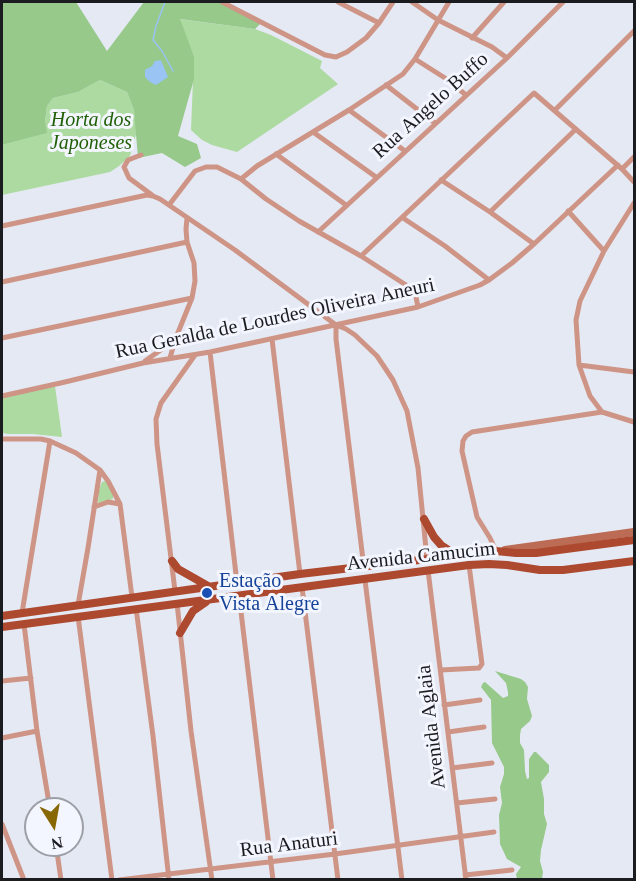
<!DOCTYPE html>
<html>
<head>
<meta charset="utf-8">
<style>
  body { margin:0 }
  #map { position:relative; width:636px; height:881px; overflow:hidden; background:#e5e9f4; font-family:"Times New Roman",serif }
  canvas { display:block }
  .frame { position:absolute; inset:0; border:3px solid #1a1c1f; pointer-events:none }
  .north { position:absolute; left:24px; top:797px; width:60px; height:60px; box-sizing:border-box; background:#f3f6ff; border:2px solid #9c9fa5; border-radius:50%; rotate:169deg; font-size:16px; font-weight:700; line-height:24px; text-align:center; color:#1a1c1f }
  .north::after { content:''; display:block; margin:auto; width:21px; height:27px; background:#886804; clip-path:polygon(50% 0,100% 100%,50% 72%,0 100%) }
</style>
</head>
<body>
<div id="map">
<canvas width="636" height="881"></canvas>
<div class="frame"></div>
<div class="north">N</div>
</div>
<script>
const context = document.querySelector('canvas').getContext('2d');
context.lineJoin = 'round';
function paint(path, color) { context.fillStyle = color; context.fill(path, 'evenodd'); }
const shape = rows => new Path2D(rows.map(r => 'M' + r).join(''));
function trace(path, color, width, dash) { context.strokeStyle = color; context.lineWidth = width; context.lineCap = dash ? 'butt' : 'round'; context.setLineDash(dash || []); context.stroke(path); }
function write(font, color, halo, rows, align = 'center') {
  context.font = font + ' "Times New Roman",serif'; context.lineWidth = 6; context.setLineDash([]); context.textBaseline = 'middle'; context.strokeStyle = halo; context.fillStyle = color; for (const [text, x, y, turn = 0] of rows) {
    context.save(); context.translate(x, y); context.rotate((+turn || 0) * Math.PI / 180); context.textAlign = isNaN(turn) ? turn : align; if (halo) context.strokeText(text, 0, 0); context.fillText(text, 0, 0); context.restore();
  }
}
paint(shape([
  [179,19,255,29,271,35,322,61,320,68,338,84,237,152,212,145,202,140,191,130,194,56],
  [100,80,127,92,134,110,137,131,130,156,119,166,110,172,2,195,2,145,46,133,45,121,47,106,53,98,78,92],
  [55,386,62,437,33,434,9,434,2,433,2,396],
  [105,481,113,492,113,499,98,503,99,490,102,482]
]), '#acdaa0');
paint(shape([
  [2,2,76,2,107,51,144,2,220,2,261,23,255,29,180,19,194,56,194,79,178,136,197,144,201,158,185,167,162,153,138,158,134,110,127,92,100,80,78,92,53,98,47,106,45,121,47,133,2,145],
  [495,671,521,679,525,682,528,687,527,699,532,716,530,721,521,729,520,735,520,743,524,750,525,771,527,779,529,778,529,759,534,752,536,752,549,765,549,772,541,782,544,799,544,814,547,824,541,850,540,861,543,872,542,879,517,879,516,874,521,867,507,859,500,844,499,815,502,803,500,787,504,774,504,767,492,743,491,700,481,687,483,683,485,682,503,698,508,696,508,692,506,683]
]), '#97c98a');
paint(shape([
  [161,60,168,77,156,85,150,82,145,77,145,70,152,66,155,61]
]), '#9ac4f3');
trace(shape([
  [165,2,156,26,153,40,162,51,173,71]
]), '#9ac4f3', 1.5);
trace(shape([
  [222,2,325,55,336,57,347,52,366,38,379,23,393,2],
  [338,2,379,23],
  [412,2,438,20,492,47,507,58],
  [472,38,504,2],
  [415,59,445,78,466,95],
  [386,85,435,123],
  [349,110,405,151],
  [555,110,634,31],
  [313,132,376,177],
  [276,154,346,205],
  [141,155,128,160,124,167,129,178,152,195],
  [622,169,634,157],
  [241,179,257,166,349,110,403,74,415,59,449,2],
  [441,180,490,212,534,244],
  [634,203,604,251,580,301,576,320,579,365,590,396,602,412,634,422],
  [169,205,195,171,206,167,217,167,241,179,266,199,299,221,361,256,406,285,416,297,418,307],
  [568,211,604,251],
  [490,212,576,129],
  [403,218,445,246,489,280],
  [2,226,147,195,153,196,160,199,235,250,336,325,346,329,355,335,377,356,393,380,407,411,418,468,427,559],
  [318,232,507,58,563,2],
  [361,256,534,93,622,169,634,182],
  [2,282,187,242],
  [336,325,336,339,364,568],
  [2,338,192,298],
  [272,339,300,574],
  [210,352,237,583],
  [170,358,175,340,192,298,195,281,194,263,187,242,186,229,187,218],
  [145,361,175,340],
  [579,365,634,372],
  [2,396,65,382,143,363,210,352,418,307,480,285,489,280,512,263,534,244,618,165],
  [2,439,41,439,50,441,76,453,100,470,108,481,120,504,132,597],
  [94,507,108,502,120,504],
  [496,551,490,538,477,517,462,451,463,441,466,436,472,432,602,412],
  [428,570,466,880],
  [365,580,402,880],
  [302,587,338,880],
  [175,591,157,444,156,419,161,403,195,355],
  [239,595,273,880],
  [177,603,191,731,212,880],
  [78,605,88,548,100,470],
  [136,608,153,736,169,880],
  [22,613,50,441],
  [78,616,112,880],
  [24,624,37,731,50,809],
  [441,670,479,668,482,664,469,565],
  [2,681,31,678],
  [444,705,480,700],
  [448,732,484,727],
  [2,738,37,731],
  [452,768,492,763],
  [457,803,495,799],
  [2,824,24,880],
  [56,845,61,880],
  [465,875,512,870],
  [119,880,335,854,494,832]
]), '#ce9586', 5);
trace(shape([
  [505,550,634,532]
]), '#bc6b55', 8);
trace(shape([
  [424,519,434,537,441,545,450,551,461,554],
  [172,561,178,569,208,586],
  [2,616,300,574,496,551,516,553,536,553,634,540],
  [2,627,469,565,489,564,507,565,540,570,563,570,634,561],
  [180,633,193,611,206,602]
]), '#ad492f', 8);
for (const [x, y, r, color] of [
  [207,593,6,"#1a4fb4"]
]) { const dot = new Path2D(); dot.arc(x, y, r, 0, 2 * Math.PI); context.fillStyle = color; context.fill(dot); trace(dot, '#f3f6ff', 2); }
write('20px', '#1a1c1f', '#f3f6ff', [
  ["Rua Angelo Buffo",431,106,-42],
  ["Rua Geralda de Lourdes Oliveira Aneuri",275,319,-12],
  ["Avenida Camucim",421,557,-6],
  ["Avenida Aglaia",432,727,-97],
  ["Rua Anaturi",289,845,-7]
]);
write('italic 20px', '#205f06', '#f3f6ff', [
  ["Horta dos",91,121],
  ["Japoneses",91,144]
]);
write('20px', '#164399', '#f3f6ff', [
  ["Estação",219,582],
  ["Vista Alegre",219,605]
], 'left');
</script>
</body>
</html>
